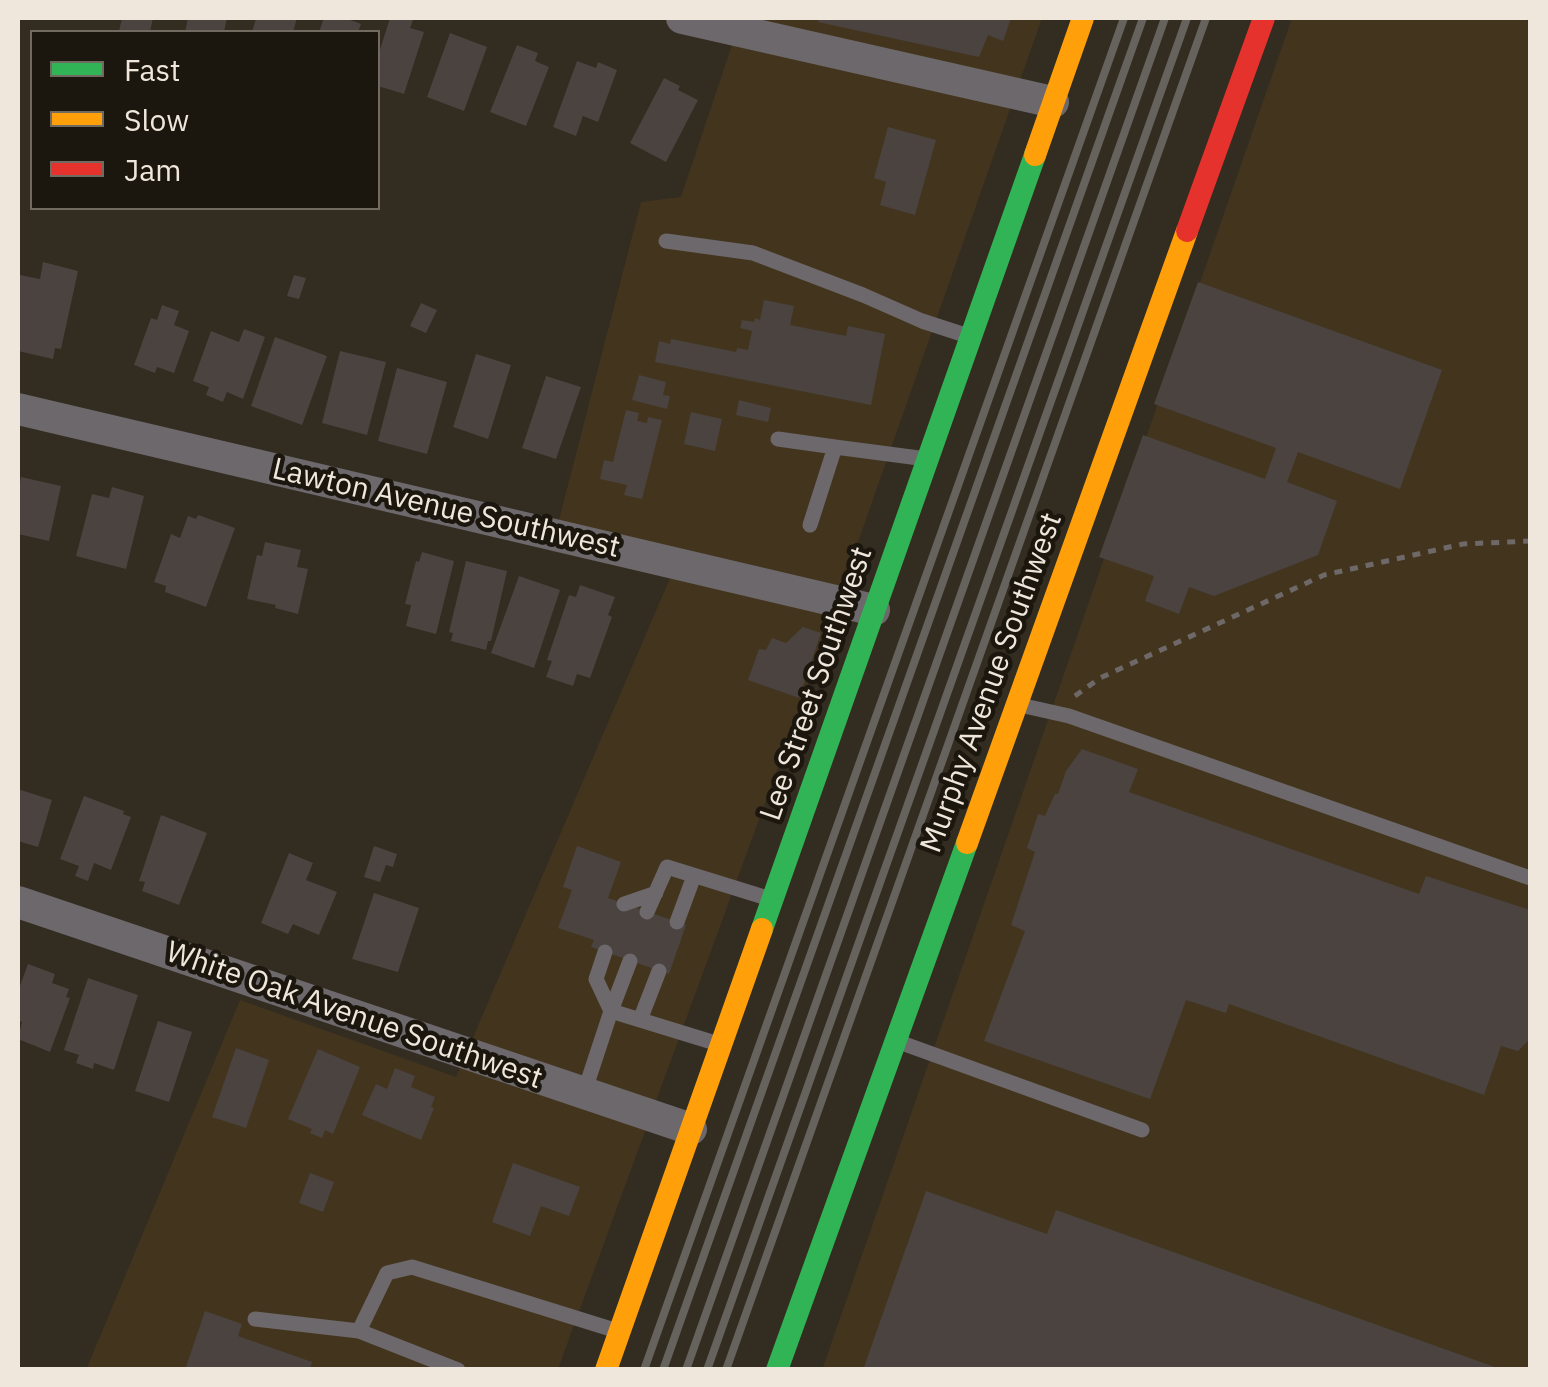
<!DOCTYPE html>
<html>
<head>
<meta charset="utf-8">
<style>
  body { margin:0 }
  #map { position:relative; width:1548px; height:1387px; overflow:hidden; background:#332c21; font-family:"IBM Plex Sans",sans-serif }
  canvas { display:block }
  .frame { position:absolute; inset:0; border:20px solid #efe7db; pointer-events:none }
  .legend { position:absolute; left:30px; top:30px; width:350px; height:180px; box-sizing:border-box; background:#1c170e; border:2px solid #706a60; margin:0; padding:12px 18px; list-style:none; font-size:30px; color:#efe7db }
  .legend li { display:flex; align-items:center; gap:20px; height:50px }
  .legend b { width:50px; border:2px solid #706a60 }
</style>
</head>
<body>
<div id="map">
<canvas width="1548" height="1387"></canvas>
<div class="frame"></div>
<ul class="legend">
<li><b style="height:12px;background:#30b455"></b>Fast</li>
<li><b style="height:12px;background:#ff9f0a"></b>Slow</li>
<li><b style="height:12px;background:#e5322d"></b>Jam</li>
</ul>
</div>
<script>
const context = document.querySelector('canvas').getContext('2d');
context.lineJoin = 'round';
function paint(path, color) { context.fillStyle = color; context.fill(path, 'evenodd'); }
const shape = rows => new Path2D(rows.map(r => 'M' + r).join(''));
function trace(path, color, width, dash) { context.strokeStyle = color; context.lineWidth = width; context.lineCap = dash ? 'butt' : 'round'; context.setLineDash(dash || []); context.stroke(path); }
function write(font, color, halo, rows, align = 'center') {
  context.font = font + ' "IBM Plex Sans",sans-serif'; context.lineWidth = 9; context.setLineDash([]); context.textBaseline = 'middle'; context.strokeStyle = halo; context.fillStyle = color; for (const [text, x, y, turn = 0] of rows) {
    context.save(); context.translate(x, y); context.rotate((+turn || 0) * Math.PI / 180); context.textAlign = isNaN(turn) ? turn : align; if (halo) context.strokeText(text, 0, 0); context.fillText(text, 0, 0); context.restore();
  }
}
paint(shape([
  [741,18,1042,18,798,713,558,1369,86,1370,240,1000,456,1077,670,578,551,551,641,202,681,197],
  [1292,18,1526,18,1530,28,1530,1369,822,1370]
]), '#43351d');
paint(shape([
  [122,18,153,18,150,32,119,31],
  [188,18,227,18,224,32,185,32],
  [256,18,297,18,293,32,252,32],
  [324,18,345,18,361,24,358,32,319,32],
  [390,18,413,20,410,28,424,32,404,94,378,86,378,56],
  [819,18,1011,18,1003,41,988,35,979,57,818,22],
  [450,33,487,47,464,111,427,97],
  [517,45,538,53,535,61,549,67,526,126,490,112],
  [577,61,596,68,598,62,617,70,598,122,583,116,576,136,553,127],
  [664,78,680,86,678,90,698,100,666,162,630,143],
  [888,127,936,140,915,215,880,205,886,182,874,178],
  [43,262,78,271,61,349,55,348,53,359,18,351,18,287,20,275,40,279],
  [294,275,306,278,299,299,287,296],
  [1198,282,1442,370,1400,489,1298,452,1287,482,1337,501,1318,555,1214,596,1189,587,1179,614,1145,601,1154,576,1099,557,1143,435,1265,479,1276,448,1154,404],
  [764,300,794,306,790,325,846,336,848,326,885,334,871,405,655,362,659,341,670,344,671,339,736,352,737,348,748,350,752,331,740,328,742,320,754,322,755,318,760,320],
  [421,303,437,310,426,333,410,326],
  [162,305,179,311,174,325,189,331,174,373,157,367,155,373,134,365,151,318,157,320],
  [244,329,265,337,243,399,227,392,223,402,206,395,209,387,193,381,211,331,239,342],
  [275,337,327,356,302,425,251,406],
  [340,351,386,362,367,435,322,423],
  [476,354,511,365,488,439,453,427],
  [397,368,447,382,427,454,378,441],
  [639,375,666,382,663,395,670,396,667,409,632,400],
  [546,376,581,387,556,459,522,448],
  [739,400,771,408,768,422,736,415],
  [626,410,639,413,637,421,647,423,648,417,662,420,642,499,624,495,627,485,600,479,604,460,613,462],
  [691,412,722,419,715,451,684,444],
  [21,477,61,486,49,541,18,534,18,493],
  [112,487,144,496,126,569,76,556,92,494,109,498],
  [198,515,235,528,206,607,165,592,166,586,154,582,171,534,180,538,188,516,196,519],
  [265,542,301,550,297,567,308,569,298,614,275,608,276,605,247,599,257,555,262,556],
  [422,552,454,561,436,634,406,626,411,605,405,604,416,561,419,562],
  [466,561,507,571,491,641,488,641,486,650,451,641,453,633,449,632],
  [519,576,560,590,534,668,491,653],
  [580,585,615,597,608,615,612,617,590,678,577,674,573,686,546,677,552,661,547,660,569,595,576,597],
  [803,627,821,633,799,698,748,680,759,649,766,650,772,638,786,643],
  [1082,749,1138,769,1129,792,1419,894,1426,876,1530,910,1530,1039,1518,1051,1501,1046,1484,1095,1229,1004,1226,1013,1186,1000,1150,1099,984,1041,1025,931,1011,925,1035,852,1027,848,1038,814,1045,816,1055,794,1058,794,1066,771],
  [18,789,52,800,38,847,18,841],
  [84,796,124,811,123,814,131,817,111,870,94,863,88,881,75,876,79,866,60,859],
  [161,815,207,833,179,905,142,891,145,882,139,881],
  [374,846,397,854,393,867,386,865,380,882,364,877],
  [577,846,621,862,608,898,686,925,669,974,591,947,594,940,558,928,572,890,563,887],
  [289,853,313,863,306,880,337,892,319,935,293,924,288,934,261,923],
  [374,893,419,908,398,972,352,959],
  [28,964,55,974,52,983,69,989,66,997,70,998,50,1052,18,1039,22,1022,18,1020,18,991],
  [88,978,138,995,114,1070,94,1063,93,1069,76,1063,79,1055,64,1050],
  [158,1021,192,1032,169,1102,135,1091],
  [236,1048,269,1060,246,1128,212,1117],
  [318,1049,360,1067,333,1134,325,1130,322,1138,310,1133,312,1129,288,1119],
  [395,1068,415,1076,411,1087,435,1097,431,1107,434,1108,421,1140,362,1115,376,1084,387,1089],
  [513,1163,580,1187,569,1216,541,1206,530,1236,492,1222],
  [310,1173,334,1182,323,1212,299,1203],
  [926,1191,1047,1234,1056,1210,1503,1370,863,1370],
  [205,1311,242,1324,238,1336,312,1362,310,1370,185,1370]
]), '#4a4340');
trace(shape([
  [1075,696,1100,678,1324,575,1463,544,1530,541]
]), '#6e6968', 5, [8, 8]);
trace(shape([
  [666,241,753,253,863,295,922,321,962,334],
  [778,439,835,447],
  [810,525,835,447,919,458],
  [1020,705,1069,716,1530,878],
  [624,904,656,893],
  [647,912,667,867,764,897],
  [677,922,694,876],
  [630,961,611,1011,712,1042],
  [640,1020,659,971],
  [899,1042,1142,1130],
  [584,1093,611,1011,596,979,605,952],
  [255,1319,359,1331],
  [458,1370,359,1331,387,1273,412,1267,611,1329]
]), '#6c686b', 15);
trace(shape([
  [682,18,1053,102],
  [18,409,874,610],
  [18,902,691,1129]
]), '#6c686b', 32);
trace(shape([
  [762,929,1035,155],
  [777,1370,967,843]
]), '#30b455', 22);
trace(shape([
  [1035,155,1083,18],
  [967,843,1187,231],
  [606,1370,762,929]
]), '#ff9f0a', 22);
trace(shape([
  [1187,231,1264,18]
]), '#e5322d', 22);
trace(shape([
  [644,1370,1124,18],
  [663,1370,1143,18],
  [686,1370,1165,18],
  [707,1370,1187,18],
  [726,1370,1206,18]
]), '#66625d', 8);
write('30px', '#efe7db', '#1c170e', [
  ["Lawton Avenue Southwest",446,509,13],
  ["Murphy Avenue Southwest",992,683,-70],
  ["Lee Street Southwest",817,684,-71],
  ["White Oak Avenue Southwest",354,1016,19]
]);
</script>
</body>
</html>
